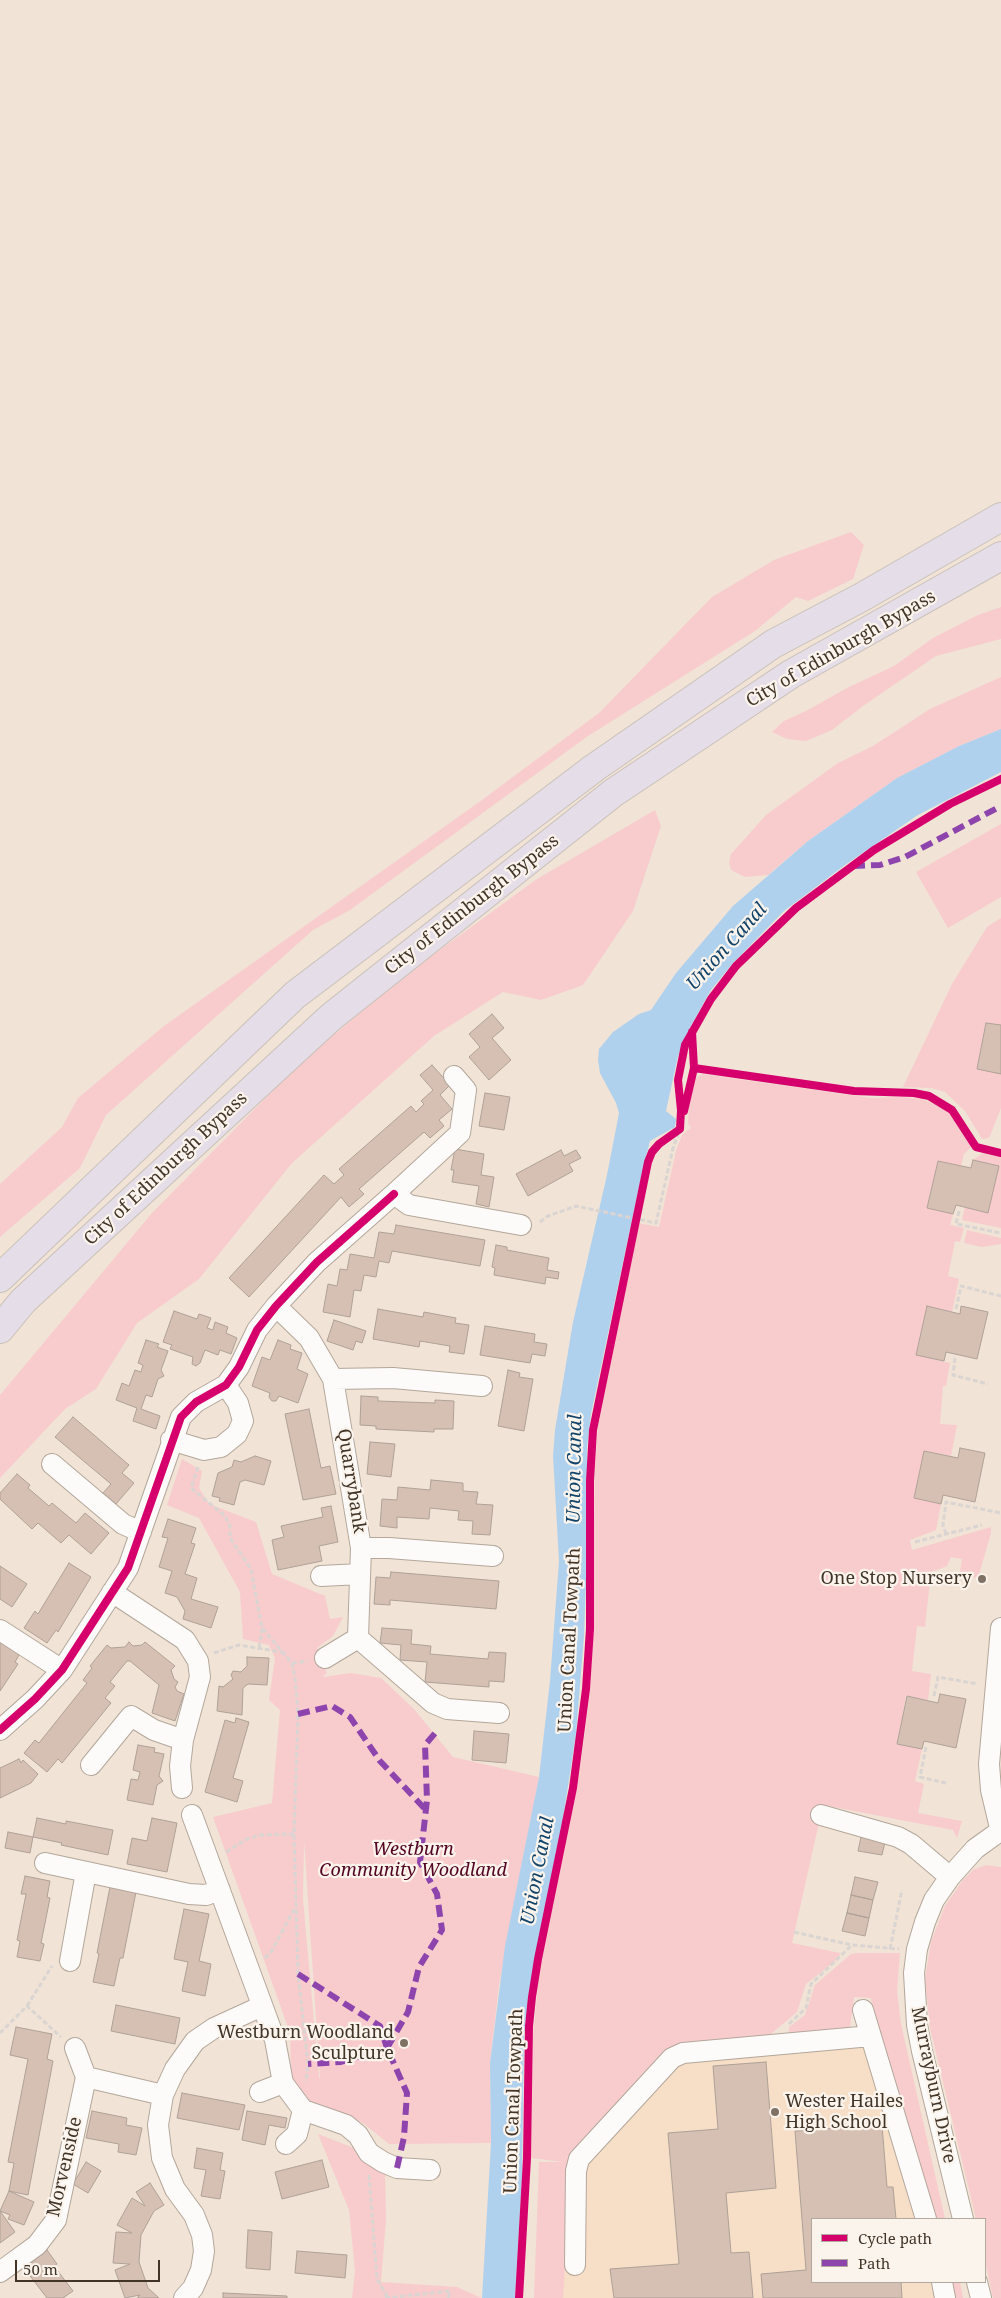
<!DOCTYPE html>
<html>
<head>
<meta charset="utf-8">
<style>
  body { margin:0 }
  #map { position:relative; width:1001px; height:2298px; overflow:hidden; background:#f1e3d5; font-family:"Noto Serif",serif }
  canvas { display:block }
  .legend { position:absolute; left:811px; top:2218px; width:175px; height:65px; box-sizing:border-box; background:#fbf4ed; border:1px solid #b1a89e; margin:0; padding:6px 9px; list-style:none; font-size:15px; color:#423528 }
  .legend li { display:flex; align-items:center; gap:10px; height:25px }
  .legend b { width:25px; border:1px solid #b1a89e }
  .scale { position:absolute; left:15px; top:2260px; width:145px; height:22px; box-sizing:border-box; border:2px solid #423528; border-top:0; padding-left:6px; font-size:15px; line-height:18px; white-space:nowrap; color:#423528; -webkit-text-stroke:4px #fbf4ed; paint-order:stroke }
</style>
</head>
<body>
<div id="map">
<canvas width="1001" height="2298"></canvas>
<ul class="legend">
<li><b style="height:6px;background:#d6006c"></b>Cycle path</li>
<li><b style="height:6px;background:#8e44ad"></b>Path</li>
</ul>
<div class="scale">50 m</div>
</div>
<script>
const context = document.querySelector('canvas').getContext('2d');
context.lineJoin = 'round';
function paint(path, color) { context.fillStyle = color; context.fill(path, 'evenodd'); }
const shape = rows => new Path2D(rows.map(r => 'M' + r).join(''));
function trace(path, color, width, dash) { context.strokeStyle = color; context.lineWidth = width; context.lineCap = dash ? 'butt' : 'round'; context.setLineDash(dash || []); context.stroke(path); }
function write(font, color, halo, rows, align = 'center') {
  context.font = font + ' "Noto Serif",serif'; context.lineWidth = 4.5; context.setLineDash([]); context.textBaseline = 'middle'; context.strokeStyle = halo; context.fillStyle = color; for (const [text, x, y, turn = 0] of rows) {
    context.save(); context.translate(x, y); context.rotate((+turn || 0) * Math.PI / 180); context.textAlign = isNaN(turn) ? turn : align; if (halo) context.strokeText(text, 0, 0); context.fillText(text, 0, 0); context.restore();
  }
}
paint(shape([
  [901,2024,945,2219,812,2219,812,2282,960,2282,963,2298,534,2298,578,2164,679,2063]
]), '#f6dec7');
paint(shape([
  [851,532,864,545,853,579,808,601,796,597,755,631,588,736,350,910,313,930,106,1115,80,1168,0,1237,0,1184,62,1127,78,1098,164,1026,482,800,599,713,712,597,774,560],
  [1001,607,1001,639,936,656,863,706,832,730,806,741,787,739,772,732,784,721,808,710,847,688,894,666,933,638,978,615],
  [1001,677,1001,729,959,746,897,778,808,841,768,875,745,877,731,870,729,862,731,854,766,815,838,763,873,746,930,709],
  [655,810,661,826,633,911,583,985,541,1000,503,992,434,1036,292,1163,199,1279,137,1323,96,1389,65,1409,0,1478,0,1395,152,1213,300,1063,404,976,537,879],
  [1001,824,1001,897,948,928,916,872],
  [1001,918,1001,1025,986,1023,977,1069,1001,1074,1001,1108,989,1138,982,1139,965,1111,945,1092,931,1088,903,1087,952,984,987,927],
  [702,1074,871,1098,900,1097,921,1099,943,1107,953,1114,972,1146,964,1154,961,1166,938,1161,927,1208,953,1214,950,1225,964,1228,960,1242,955,1241,948,1276,959,1279,952,1312,927,1306,916,1355,950,1363,946,1386,943,1386,940,1424,957,1425,951,1456,924,1451,914,1498,941,1504,936,1530,910,1540,912,1550,991,1527,991,1533,978,1578,964,1576,960,1572,962,1559,951,1557,947,1566,931,1572,925,1627,917,1626,912,1671,931,1674,928,1700,906,1696,897,1744,922,1749,915,1781,924,1784,918,1813,962,1821,957,1838,953,1830,823,1805,792,1943,840,1953,839,1958,806,1984,797,2012,772,2033,771,2038,682,2046,572,2162,563,2298,534,2298,539,2162,563,2162,531,2158,533,2035,540,1965,579,1776,588,1709,592,1656,595,1466,598,1427,638,1223,659,1227,676,1151,682,1135,691,1128,688,1123,689,1107,695,1079],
  [983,1153,1001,1157,1001,1228,962,1220,965,1207,988,1212,999,1166,973,1160],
  [967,1230,1001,1238,1001,1244,982,1247,964,1243],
  [182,1459,202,1471,199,1488,209,1504,256,1522,272,1574,325,1596,330,1619,343,1617,333,1636,317,1648,327,1673,322,1677,351,1673,381,1678,414,1709,453,1757,539,1777,499,1985,490,2063,491,2143,389,2144,363,2123,300,2099,291,2072,290,2033,213,1817,272,1803,280,1710,269,1700,275,1658,269,1645,243,1639,240,1592,199,1518,167,1505],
  [304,1840,320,2078,319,2078,303,1899],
  [986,1865,1001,1867,1001,2298,993,2298,985,2261,985,2219,976,2219,930,2028,925,1979,931,1942,945,1906,963,1880,973,1870],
  [856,1953,900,1953,897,1991,901,2024,945,2219,934,2219,874,2017,871,1998,854,1997,850,2027,842,2032,789,2035,789,2027,805,2015,815,1985,851,1954],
  [318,2134,354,2148,385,2167,386,2219,381,2282,457,2287,482,2298,352,2298,355,2271,349,2210],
  [949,2282,960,2282,963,2298,952,2298]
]), '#f8cccd');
paint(shape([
  [1001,729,1001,772,918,815,845,865,784,911,733,963,711,990,688,1031,678,1056,666,1111,676,1119,675,1127,650,1141,642,1172,591,1414,587,1448,588,1526,584,1636,576,1734,560,1838,529,1991,524,2035,522,2176,515,2298,482,2298,491,2143,490,2063,505,1946,539,1777,550,1681,559,1561,553,1456,555,1430,573,1322,607,1175,619,1113,616,1103,600,1073,598,1060,599,1049,613,1032,639,1014,651,1010,676,973,733,906,808,841,897,778,959,746]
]), '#b0d1ee');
const building = shape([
  [492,1014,504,1028,492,1038,511,1060,489,1080,469,1057,480,1047,469,1034,492,1014],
  [986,1023,1001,1025,1001,1074,977,1069,986,1023],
  [432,1065,450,1085,440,1095,452,1109,439,1120,444,1126,430,1138,424,1132,359,1189,364,1194,349,1207,341,1197,249,1297,229,1278,324,1175,334,1184,344,1175,339,1169,411,1106,416,1112,424,1104,421,1101,433,1090,420,1075,432,1065],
  [485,1093,510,1097,504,1130,479,1126,485,1093],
  [455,1149,484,1154,481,1175,494,1177,489,1207,476,1204,479,1186,452,1182,454,1170,451,1170,455,1149],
  [561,1150,564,1156,576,1150,581,1158,569,1164,573,1171,528,1196,516,1174,561,1150],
  [973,1160,999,1166,988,1213,956,1205,953,1214,927,1208,938,1161,971,1168,973,1160],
  [396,1225,485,1240,480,1266,392,1251,389,1263,379,1261,376,1277,364,1275,361,1291,354,1290,350,1317,323,1312,328,1284,337,1286,340,1269,347,1270,350,1254,374,1258,379,1232,394,1234,396,1225],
  [496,1245,507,1247,507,1250,549,1258,547,1270,559,1272,558,1279,546,1277,545,1284,494,1275,495,1268,492,1267,496,1245],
  [927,1306,960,1314,961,1306,988,1312,977,1359,946,1352,944,1361,916,1355,927,1306],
  [378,1309,423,1317,424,1312,456,1318,455,1323,469,1325,464,1354,449,1352,450,1346,420,1341,419,1347,373,1339,378,1309],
  [174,1311,197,1319,199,1314,211,1318,207,1328,213,1330,215,1322,228,1327,226,1333,237,1338,231,1354,220,1350,218,1355,205,1350,200,1363,196,1366,192,1364,193,1357,170,1349,172,1345,163,1342,174,1311],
  [334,1320,366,1331,362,1343,356,1341,353,1350,327,1341,334,1320],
  [485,1326,535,1334,534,1342,547,1344,545,1356,532,1354,530,1363,480,1355,485,1326],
  [146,1340,159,1344,157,1347,168,1351,161,1370,164,1376,158,1379,152,1397,146,1395,141,1409,160,1416,156,1429,133,1421,137,1408,116,1400,122,1383,129,1386,135,1370,141,1372,143,1365,138,1363,146,1340],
  [278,1340,291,1345,290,1349,302,1353,297,1369,308,1374,298,1403,279,1396,276,1401,272,1401,269,1397,270,1393,252,1386,262,1357,270,1360,278,1340],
  [508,1370,520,1373,519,1377,533,1379,524,1431,498,1426,508,1370],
  [361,1396,378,1397,378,1401,435,1403,435,1400,454,1401,453,1429,434,1429,434,1432,376,1429,376,1426,360,1425,361,1396],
  [309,1409,321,1468,330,1466,336,1494,303,1500,285,1414,309,1409],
  [73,1417,129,1465,122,1473,134,1483,116,1504,103,1493,111,1484,55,1437,73,1417],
  [370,1442,395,1444,391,1477,367,1474,370,1442],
  [960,1448,985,1453,975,1502,943,1495,941,1504,914,1498,924,1451,958,1458,960,1448],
  [255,1456,271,1461,264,1485,245,1480,240,1482,234,1505,219,1501,220,1498,212,1496,218,1473,232,1467,234,1460,241,1462,255,1456],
  [17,1474,30,1485,28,1488,49,1506,52,1503,76,1523,85,1513,109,1533,91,1554,69,1535,61,1543,38,1523,32,1529,0,1499,0,1493,17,1474],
  [431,1480,463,1483,463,1491,478,1492,476,1504,493,1505,490,1535,472,1534,473,1521,458,1520,459,1511,430,1508,429,1519,397,1517,397,1528,380,1526,382,1499,397,1500,398,1487,430,1490,431,1480],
  [331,1506,338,1542,319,1546,322,1561,278,1570,272,1540,284,1537,281,1526,323,1517,321,1508,331,1506],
  [168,1519,196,1528,191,1543,195,1544,185,1574,197,1578,191,1599,218,1607,211,1628,183,1619,185,1611,177,1597,165,1593,172,1571,159,1567,168,1538,162,1537,168,1519],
  [69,1563,91,1577,58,1632,56,1630,47,1643,24,1628,35,1611,38,1614,69,1563],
  [0,1566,27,1584,12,1607,0,1599,0,1566],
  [391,1572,499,1581,496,1609,390,1600,390,1605,374,1604,376,1577,390,1578,391,1572],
  [382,1628,412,1630,411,1644,431,1646,430,1654,488,1659,489,1652,506,1653,504,1682,489,1681,489,1687,425,1682,427,1662,400,1660,401,1645,380,1643,382,1628],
  [0,1636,22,1650,15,1662,18,1664,0,1691,0,1636],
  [129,1642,133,1646,142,1645,145,1642,175,1666,171,1670,174,1679,178,1682,175,1687,177,1691,184,1694,175,1721,152,1713,159,1685,130,1661,127,1661,110,1682,115,1686,105,1698,111,1703,62,1763,58,1759,47,1772,24,1753,35,1740,39,1743,87,1683,83,1680,92,1668,90,1666,107,1645,111,1648,125,1647,129,1642],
  [247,1657,269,1658,267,1685,248,1684,243,1688,242,1715,217,1711,219,1686,223,1687,233,1679,231,1675,233,1671,241,1672,247,1666,247,1657],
  [940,1694,966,1699,956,1748,924,1741,922,1749,897,1744,907,1696,938,1703,940,1694],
  [236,1718,249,1722,233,1778,243,1781,237,1802,205,1792,225,1720,235,1723,236,1718],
  [474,1731,509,1734,506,1763,472,1760,474,1731],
  [138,1745,155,1748,154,1752,164,1754,159,1776,163,1781,157,1785,153,1805,127,1800,131,1779,138,1780,140,1772,133,1770,138,1745],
  [19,1759,21,1763,23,1760,38,1774,31,1783,0,1798,0,1768,19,1759],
  [37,1818,66,1824,66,1821,113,1830,108,1855,61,1845,62,1843,33,1837,37,1818],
  [152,1818,177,1823,167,1872,127,1864,132,1838,147,1841,152,1818],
  [8,1832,33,1837,30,1853,5,1848,8,1832],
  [861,1837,885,1842,882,1855,858,1851,861,1837],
  [25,1876,50,1881,47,1897,50,1898,41,1943,44,1944,40,1961,17,1957,20,1941,17,1940,26,1894,21,1894,25,1876],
  [855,1877,878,1882,873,1900,851,1895,855,1877],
  [110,1887,136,1892,123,1958,120,1958,114,1986,93,1982,99,1954,97,1953,110,1887],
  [851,1895,873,1900,869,1918,847,1913,851,1895],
  [184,1909,209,1914,199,1961,211,1964,205,1996,182,1991,188,1962,174,1959,184,1909],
  [847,1913,869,1918,865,1936,842,1931,847,1913],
  [116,2005,180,2018,175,2044,111,2031,116,2005],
  [16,2027,52,2034,47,2059,53,2061,28,2195,9,2191,14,2163,8,2162,28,2059,10,2055,16,2027],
  [766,2062,776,2188,726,2193,731,2253,749,2252,753,2298,614,2298,610,2269,679,2264,668,2133,718,2129,713,2066,766,2062],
  [182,2093,245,2105,239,2130,177,2118,182,2093],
  [92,2111,127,2118,126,2125,142,2128,136,2155,118,2152,119,2144,86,2138,92,2111],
  [247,2111,287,2118,285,2128,269,2125,265,2145,242,2140,247,2111],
  [882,2125,887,2187,893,2187,896,2219,812,2219,812,2282,901,2282,902,2298,763,2298,761,2274,806,2270,795,2131,882,2125],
  [197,2148,223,2153,220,2170,225,2171,220,2199,201,2196,206,2170,194,2168,197,2148],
  [322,2160,329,2187,282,2199,275,2172,322,2160],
  [86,2162,101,2171,88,2193,73,2184,86,2162],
  [150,2183,164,2205,154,2211,141,2235,139,2262,148,2288,159,2298,137,2298,140,2295,125,2298,115,2270,130,2264,113,2263,116,2232,132,2233,117,2225,132,2198,145,2206,136,2192,150,2183],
  [9,2191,34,2202,24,2225,8,2219,10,2215,0,2211,9,2191],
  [0,2211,15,2232,0,2243,0,2211],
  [248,2230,272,2232,270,2270,246,2268,248,2230],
  [47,2250,57,2264,54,2266,73,2291,63,2298,47,2298,24,2268,47,2250],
  [297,2251,347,2255,345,2278,295,2273,297,2251],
  [223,2293,287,2296,287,2298,223,2298,223,2293]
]);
paint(building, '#d6c0b3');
trace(building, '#afa197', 1);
const minor = shape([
  [454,1076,466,1090,460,1133,394,1194,409,1205,521,1225],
  [276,1306,309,1338,333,1379,361,1548,358,1638],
  [333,1379,393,1378,482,1386],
  [171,1440,204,1450,221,1447,237,1434,243,1421,238,1403,226,1385],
  [52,1464,123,1524,141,1532],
  [361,1548,389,1548,493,1556],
  [321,1576,360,1574],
  [112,1592,185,1640,198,1661,200,1677,183,1740,180,1766,182,1788],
  [1001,1628,989,1764,991,1790,1001,1832],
  [0,1630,62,1670],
  [358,1638,433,1703,447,1709,499,1713],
  [325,1658,358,1638],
  [0,1730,35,1699,62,1670,128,1568,181,1417,196,1402,226,1385,239,1367,257,1330,276,1306,317,1262,394,1194],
  [91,1765,131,1716,154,1730,183,1740],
  [192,1815,275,2040,283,2083,303,2110,297,2134,286,2144],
  [821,1815,898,1837,911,1844,950,1877],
  [45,1863,189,1894,206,1895,220,1890],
  [70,1961,86,1872],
  [863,2010,926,2219],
  [75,2048,86,2077],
  [260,2092,283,2083],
  [303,2110,346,2125,358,2135,369,2153,383,2162,397,2168,430,2170],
  [963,2219,922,2051,917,2025,914,1973,917,1949,925,1922,934,1900,950,1877,975,1849,1000,1831],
  [575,2265,576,2171,579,2159,672,2058,683,2053,871,2036],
  [0,2272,37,2245,56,2220,86,2077,163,2095],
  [942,2282,945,2298],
  [977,2282,981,2298],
  [184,2298,193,2288,201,2270,204,2251,202,2235,194,2215,175,2189,162,2158,158,2125,163,2095,175,2069,195,2041,214,2028,262,2006]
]);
const highway = shape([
  [0,1278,295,995,594,768,773,644,862,597,1001,517],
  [0,1329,23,1301,331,1017,613,793,791,674,1001,556]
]);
trace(minor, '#b3a79b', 22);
trace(highway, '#c9c1b9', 30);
trace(shape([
  [694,1068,854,1091,914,1093,929,1096,952,1110,976,1147,1001,1153],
  [959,1211,956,1224,1001,1233],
  [540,1222,548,1216,576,1206,656,1223,673,1148,680,1129],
  [956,1309,961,1286,1001,1296],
  [955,1358,953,1375,988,1384],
  [198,1467,191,1488,225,1516,230,1526,230,1538,251,1569,262,1628,292,1663,295,1678,298,1714,294,1834,298,1974,308,2064,306,2082],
  [946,1534,943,1525,946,1502,1001,1513],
  [915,1542,982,1525],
  [259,1648,262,1629],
  [214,1653,239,1645,281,1652],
  [292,1663,308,1661],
  [934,1696,938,1677,978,1684],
  [926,1747,920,1777,946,1783],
  [226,1852,247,1839,260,1835,294,1834],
  [794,1932,852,1945,899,1949],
  [890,1949,902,1890],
  [265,1958,271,1952,296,1906],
  [27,2006,52,1966],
  [789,2024,806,2008,811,1984,852,1945],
  [0,2033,27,2006,61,2037],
  [369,2175,377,2279,388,2298],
  [385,2298,450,2291,448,2298]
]), '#dad5d2', 3, [5, 2.5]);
trace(minor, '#fdfbf9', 20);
trace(highway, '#e5dde7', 28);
trace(shape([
  [853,866,880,865,905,857,1001,806],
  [298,1714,332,1706,350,1717,380,1761,426,1810],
  [298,1974,380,2026,387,2048,341,2062,308,2064],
  [397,2168,404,2137,407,2093,387,2048,408,2012,419,1967,442,1930,437,1894,420,1862,427,1800,425,1745,436,1732]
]), '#8e44ad', 6, [12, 6]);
trace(shape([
  [694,1068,854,1091,914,1093,929,1096,952,1110,976,1147,1001,1153],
  [684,1111,694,1068,692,1032],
  [0,1730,35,1699,62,1670,128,1568,181,1417,196,1402,226,1385,239,1367,257,1330,276,1306,317,1262,394,1194],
  [519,2298,527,2158,529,2026,532,1997,538,1959,573,1788,586,1689,590,1629,590,1481,593,1430,648,1162,652,1152,659,1144,680,1129,681,1110,678,1080,685,1045,711,999,736,966,796,908,874,850,950,804,1001,779]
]), '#d6006c', 8);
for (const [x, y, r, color] of [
  [982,1579,5,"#7f7265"],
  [404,2043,5,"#7f7265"],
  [775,2112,5,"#7f7265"]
]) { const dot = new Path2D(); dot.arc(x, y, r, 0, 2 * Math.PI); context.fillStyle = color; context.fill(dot); trace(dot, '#fbf4ed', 2); }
write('18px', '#423528', '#fbf4ed', [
  ["City of Edinburgh Bypass",841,649,-30],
  ["City of Edinburgh Bypass",472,905,-38],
  ["City of Edinburgh Bypass",166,1169,-43],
  ["Quarrybank",351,1481,81],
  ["Union Canal Towpath",570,1640,-87],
  ["Murrayburn Drive",933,2085,78],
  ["Union Canal Towpath",514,2101,-88],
  ["Morvenside",65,2167,-77]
]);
write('18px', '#423528', '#fbf4ed', [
  ["One Stop Nursery",972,1579],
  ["Westburn Woodland",394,2033],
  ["Sculpture",394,2054],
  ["Wester Hailes",785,2102,"left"],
  ["High School",785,2123,"left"]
], 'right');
write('italic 18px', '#530422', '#fbf4ed', [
  ["Westburn",413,1850],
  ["Community Woodland",413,1871]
]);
write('italic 19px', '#124369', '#fbf4ed', [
  ["Union Canal",727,947,-48],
  ["Union Canal",575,1469,-89],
  ["Union Canal",538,1871,-79]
]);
</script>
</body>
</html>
